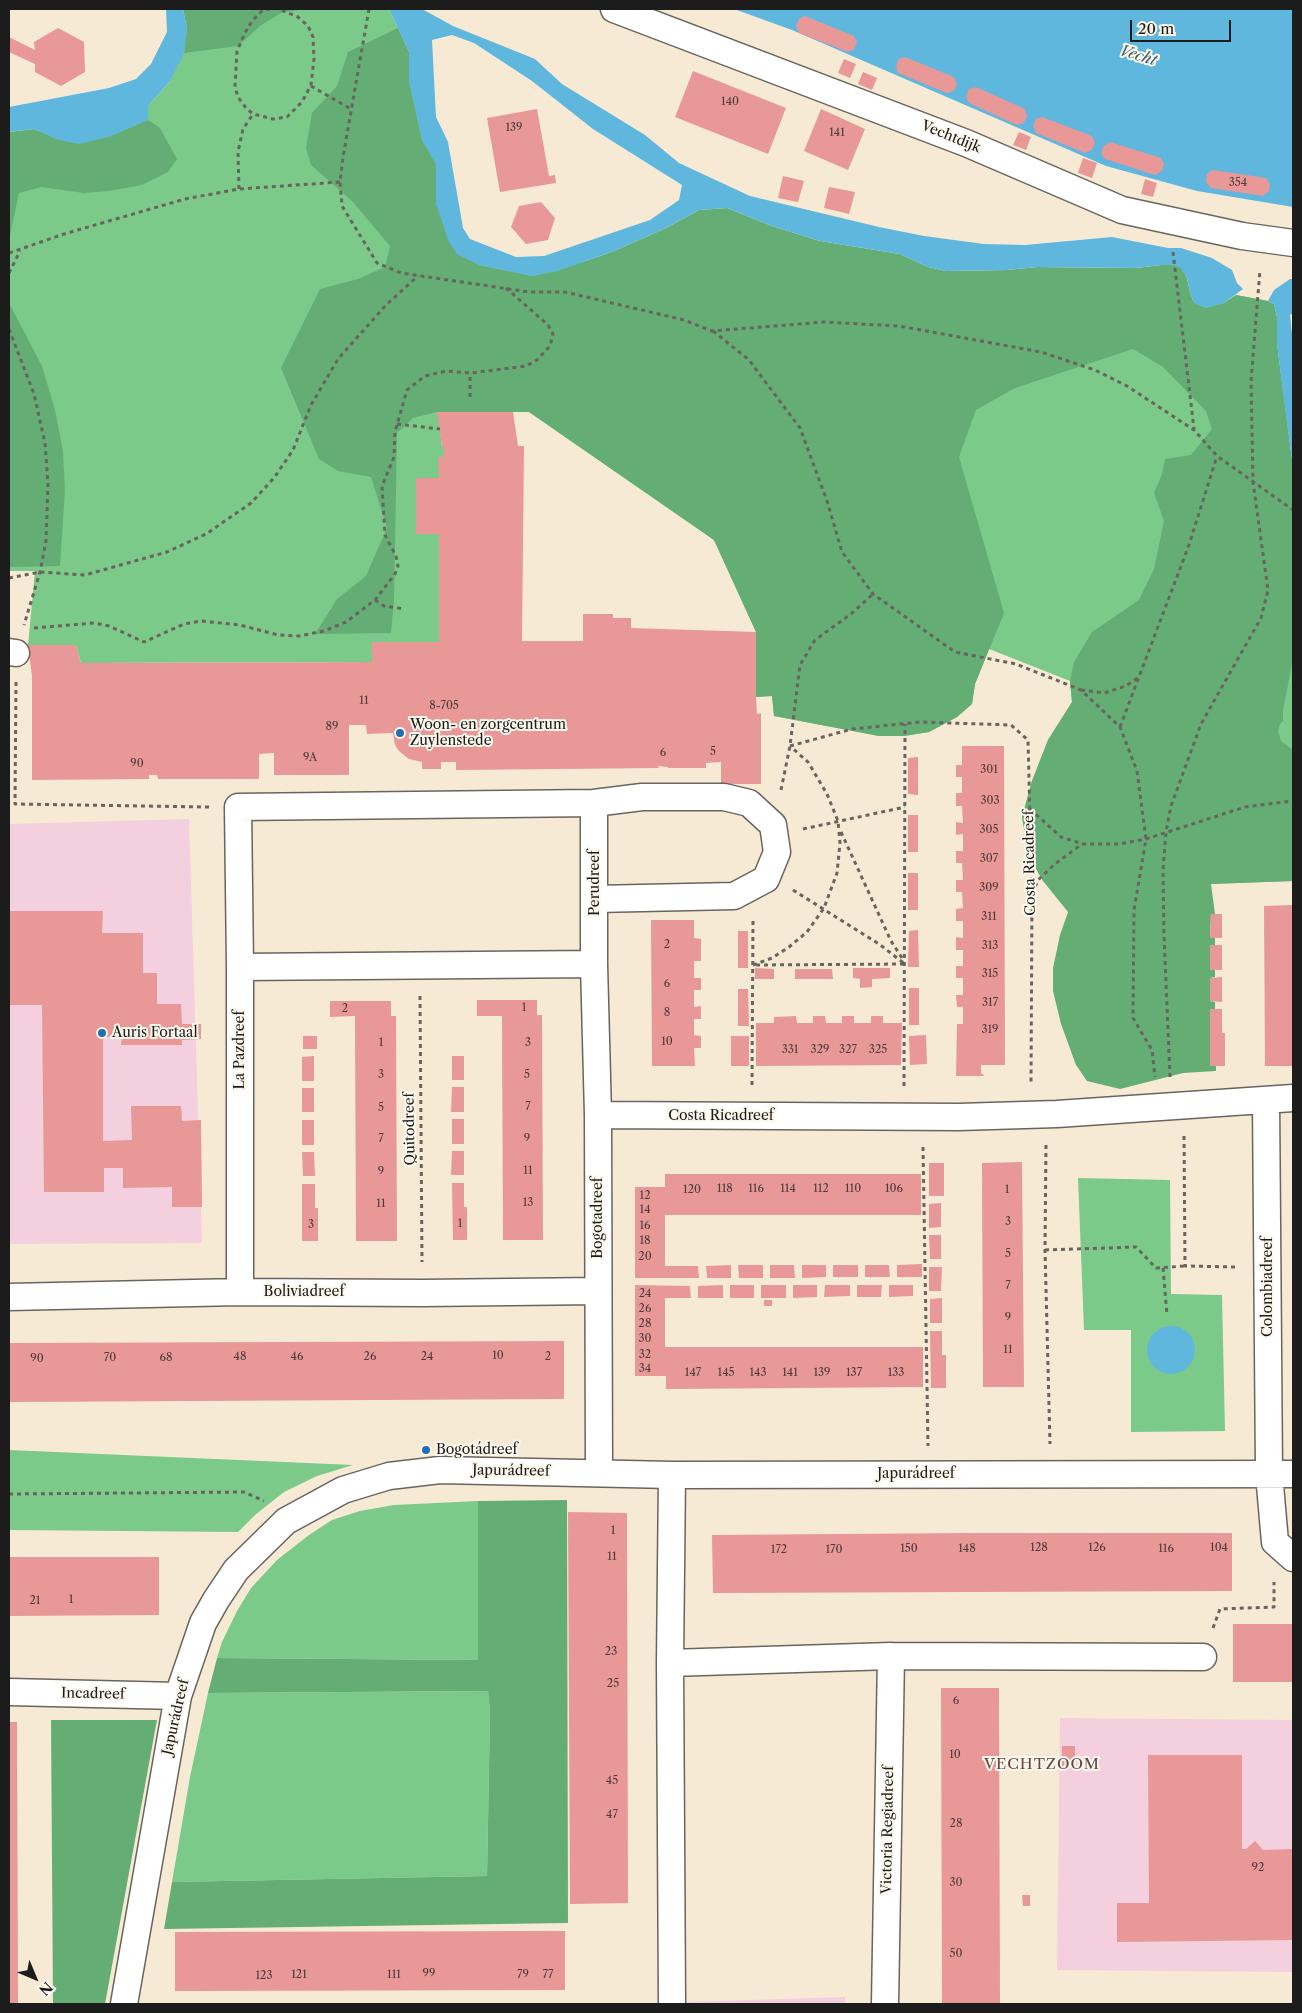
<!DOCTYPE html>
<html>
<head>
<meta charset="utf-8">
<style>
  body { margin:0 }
  #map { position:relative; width:1302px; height:2013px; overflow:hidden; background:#f7ead5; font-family:"Libre Caslon Text",serif }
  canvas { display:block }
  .frame { position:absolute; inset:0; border:10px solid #1c1c1c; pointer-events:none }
  .north { position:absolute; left:10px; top:1953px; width:50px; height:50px; -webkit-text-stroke:4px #fbf7ec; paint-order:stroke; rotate:135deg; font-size:14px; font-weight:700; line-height:20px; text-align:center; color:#1c1c1c }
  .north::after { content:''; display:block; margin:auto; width:18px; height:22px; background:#1c1c1c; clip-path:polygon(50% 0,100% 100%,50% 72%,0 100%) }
  .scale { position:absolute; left:1130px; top:20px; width:101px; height:22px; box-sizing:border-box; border:2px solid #1c1c1c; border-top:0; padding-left:6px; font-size:15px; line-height:18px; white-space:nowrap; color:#1c1c1c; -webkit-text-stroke:4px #fbf7ec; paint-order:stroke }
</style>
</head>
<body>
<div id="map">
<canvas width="1302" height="2013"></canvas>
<div class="frame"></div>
<div class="north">N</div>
<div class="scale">20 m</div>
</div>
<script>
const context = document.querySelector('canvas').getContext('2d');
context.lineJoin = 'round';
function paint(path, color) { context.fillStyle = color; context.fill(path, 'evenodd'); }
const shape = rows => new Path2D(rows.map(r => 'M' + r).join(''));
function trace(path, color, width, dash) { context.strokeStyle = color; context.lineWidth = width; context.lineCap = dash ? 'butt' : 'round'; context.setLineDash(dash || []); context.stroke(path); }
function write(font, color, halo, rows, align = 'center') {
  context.font = font + ' "Libre Caslon Text",serif'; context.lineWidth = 4; context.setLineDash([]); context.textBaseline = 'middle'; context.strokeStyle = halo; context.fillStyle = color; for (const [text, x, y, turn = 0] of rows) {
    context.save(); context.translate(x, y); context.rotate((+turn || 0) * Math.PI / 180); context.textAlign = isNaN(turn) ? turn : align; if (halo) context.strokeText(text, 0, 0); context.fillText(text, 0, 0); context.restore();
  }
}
paint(shape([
  [189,819,202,1243,9,1244,9,824],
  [1060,1718,1293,1720,1293,1972,1057,1970],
  [845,1997,845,2004,620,2004]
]), '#f4cfde');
paint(shape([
  [183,9,389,9,409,52,457,254,1224,303,1236,295,1268,301,1293,467,1293,881,1211,884,1043,881,1027,846,1022,817,1032,781,1048,740,1072,702,1070,681,989,649,975,684,972,704,957,717,929,732,904,736,879,736,774,716,772,696,756,697,756,632,714,540,529,412,438,412,442,447,444,447,444,457,439,463,439,478,416,478,416,534,439,534,439,642,372,642,372,662,81,663,76,645,28,645,35,571,9,571,9,136,148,115,148,106,170,81,187,28],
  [1078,1178,1170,1180,1171,1294,1222,1295,1225,1431,1131,1432,1131,1330,1084,1330],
  [9,1450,353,1465,317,1476,284,1492,255,1515,238,1532,9,1530],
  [478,1501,478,1660,217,1658,222,1642,237,1611,251,1588,277,1560,309,1535,332,1520,360,1511,394,1505],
  [488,1691,490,1712,487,1876,172,1882,190,1777,208,1693]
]), '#7bca8a');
paint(shape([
  [183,9,304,9,281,13,260,26,238,46,184,53,187,28],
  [398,28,409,52,409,81,422,140,436,164,436,204,479,265,532,276,557,271,614,251,666,228,699,210,727,208,772,226,820,241,900,254,928,267,946,271,1007,270,1037,267,1136,268,1161,265,1175,265,1181,267,1187,278,1190,292,1194,303,1206,308,1224,303,1236,295,1268,301,1274,304,1277,317,1277,343,1293,467,1293,659,1283,711,1283,721,1280,724,1278,731,1281,741,1293,750,1293,881,1211,884,1215,914,1211,914,1210,938,1215,938,1215,977,1210,978,1210,1001,1215,1002,1216,1071,1183,1073,1120,1089,1087,1081,1076,1065,1061,1024,1053,991,1053,968,1060,935,1068,912,1043,881,1036,869,1027,846,1022,817,1032,781,1048,740,1072,702,1070,681,1074,662,1092,632,1139,600,1154,569,1164,521,1154,493,1162,474,1165,459,1191,455,1212,429,1206,411,1163,367,1133,349,1015,388,976,410,959,457,1004,613,975,684,972,704,957,717,929,732,904,736,879,736,774,716,772,696,756,697,756,632,714,540,529,412,437,412,413,418,397,433,394,600,391,633,315,634,337,599,366,576,387,528,371,477,338,471,319,459,281,368,320,289,358,279,385,267,390,246,353,202,311,165,306,148,312,113,337,86,348,52],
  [148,120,160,128,177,159,168,172,142,185,109,191,84,193,41,187,19,193,9,240,9,132,34,129,59,140,108,137],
  [9,303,42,366,55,410,63,451,65,491,60,566,9,567],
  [567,1500,568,1923,164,1929,172,1882,487,1876,490,1712,488,1691,208,1693,217,1658,478,1660,478,1501],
  [51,1720,157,1720,105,2004,53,2004]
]), '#64ae76');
paint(shape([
  [166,9,183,9,187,28,184,53,170,81,148,106,148,120,108,137,79,144,59,140,34,129,9,132,9,107,109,88,136,79,151,64,167,32],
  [389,9,422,9,453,26,535,59,562,84,645,135,679,163,750,196,879,227,924,236,984,244,1025,245,1112,237,1168,248,1181,248,1212,258,1232,270,1237,283,1243,289,1224,303,1206,308,1194,303,1190,292,1187,278,1181,268,1175,265,1161,265,1136,268,1037,267,1007,270,946,271,928,267,900,254,820,241,772,226,727,208,699,210,666,228,614,251,557,271,532,276,479,265,457,254,449,242,436,204,436,164,422,140,409,81,409,52],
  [452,35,474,43,532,81,593,129,682,185,679,200,650,220,544,256,516,257,470,239,463,228,448,142,436,117,432,40],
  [734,9,1293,9,1293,207,1197,191,1106,166,792,30],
  [1290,279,1293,279,1293,313,1290,315,1293,342,1293,467,1283,393,1277,343,1277,317,1274,304,1268,301,1274,290],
  '1147 1350a24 24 0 1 1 48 0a24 24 0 1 1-48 0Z'
]), '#60b7dd');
paint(shape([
  [805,16,854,36,857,42,854,49,848,52,799,33,796,26,799,19],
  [58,28,84,42,85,72,61,86,35,72,35,64,9,52,9,37,35,50,34,42],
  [905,57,954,77,957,84,954,91,947,93,898,73,896,66,899,59],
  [844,59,856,64,850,78,838,73],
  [693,71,786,108,768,154,675,117],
  [863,72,877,78,872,90,858,84],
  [976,87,1025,109,1027,116,1024,123,1017,125,969,103,966,97,969,89],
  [537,109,549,176,555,175,556,183,500,192,487,118],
  [821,109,865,129,848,170,804,151],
  [1042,117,1092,136,1095,143,1092,150,1085,153,1036,133,1033,126,1036,119],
  [1019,132,1031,137,1026,150,1013,145],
  [1110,142,1161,158,1164,164,1162,171,1155,175,1105,159,1101,153,1104,146],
  [1083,158,1097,163,1092,178,1078,173],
  [1213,170,1266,178,1270,184,1269,191,1263,196,1211,188,1206,182,1207,174],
  [783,176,804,181,798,202,778,198],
  [1145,179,1157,183,1153,197,1141,194],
  [829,187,855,192,849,214,824,208],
  [541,202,555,218,548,240,526,244,511,227,519,206],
  [437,412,513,412,518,446,524,446,522,641,583,641,583,614,613,614,613,618,631,618,631,628,756,632,756,697,757,714,761,713,761,784,721,784,721,762,706,763,706,768,668,768,668,767,658,766,659,768,456,770,456,762,441,762,441,769,422,769,422,762,409,759,399,751,395,745,393,733,367,734,366,725,349,725,349,775,274,775,274,753,259,754,259,779,158,779,157,775,149,775,149,779,32,780,32,676,28,645,76,645,81,663,372,662,372,642,439,642,439,534,416,534,416,478,439,478,438,457,444,457,444,447,442,447],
  [962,746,1004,746,1005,1065,981,1065,981,1074,983,1074,984,1076,956,1076,957,1024,963,1024,963,1007,957,1007,956,995,963,995,963,978,956,978,956,966,963,966,963,950,956,950,956,937,963,938,963,921,956,921,956,909,963,908,962,892,956,892,956,880,963,880,962,863,956,863,956,851,963,851,963,834,956,835,956,822,963,823,962,806,956,806,956,793,962,793,962,777,956,777,956,765,962,765],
  [918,757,918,795,908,794,908,758],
  [908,815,918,815,918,852,908,852],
  [908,873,918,873,918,910,908,910],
  [1293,905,1293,1066,1265,1066,1264,906],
  [9,911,103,911,102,933,143,933,143,973,157,973,157,1004,181,1004,182,1024,201,1024,201,1039,182,1040,182,1045,121,1045,122,1037,103,1037,103,1141,132,1140,131,1106,181,1106,182,1121,201,1120,202,1207,172,1207,172,1187,123,1188,123,1168,104,1168,104,1192,44,1192,42,1005,9,1005],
  [1211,914,1222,914,1222,938,1210,938],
  [651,920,694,920,694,938,701,939,701,961,694,961,694,978,701,978,701,990,694,990,694,1007,701,1006,701,1019,694,1019,694,1035,701,1036,701,1048,694,1048,695,1066,652,1066],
  [918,930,919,967,908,967,909,931],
  [738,931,748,931,748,968,738,968],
  [1210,945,1222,945,1222,970,1210,970],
  [755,968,774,969,774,979,755,979],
  [853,968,890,968,890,978,872,979,872,987,860,988,860,979,853,978],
  [795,969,832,969,833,979,795,979],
  [1222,977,1222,1002,1210,1001,1210,978],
  [909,988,919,988,919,1025,909,1025],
  [738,989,748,989,749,1026,738,1026],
  [477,1000,537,1000,537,1015,542,1015,543,1240,503,1240,502,1016,477,1016],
  [330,1001,391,1001,391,1016,396,1016,397,1241,356,1241,355,1016,330,1017],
  [1210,1009,1222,1009,1222,1033,1225,1033,1225,1066,1210,1066],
  [796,1016,797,1023,813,1023,813,1016,825,1016,826,1023,842,1023,842,1016,854,1016,854,1023,871,1023,871,1016,883,1016,883,1023,902,1023,901,1065,756,1066,756,1023,774,1023,774,1017],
  [926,1035,927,1064,910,1065,909,1036],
  [303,1036,317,1036,317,1049,303,1049],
  [731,1036,749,1036,749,1066,731,1066],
  [314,1056,314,1081,302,1081,302,1057],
  [452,1056,464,1056,464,1080,452,1080],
  [452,1087,464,1087,464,1112,451,1112],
  [302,1088,314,1088,314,1112,302,1112],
  [452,1119,464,1119,464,1144,452,1144],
  [302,1120,314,1120,314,1145,302,1145],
  [452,1151,464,1151,464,1175,451,1175],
  [302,1152,314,1152,315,1176,303,1176],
  [1022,1162,1024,1387,983,1387,982,1163],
  [929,1163,944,1163,944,1196,929,1196],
  [665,1174,921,1174,921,1215,665,1215,665,1266,698,1266,699,1278,635,1278,635,1187,665,1187],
  [452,1183,464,1183,464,1207,467,1207,467,1240,453,1240],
  [302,1184,315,1184,315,1208,318,1208,318,1241,302,1241],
  [941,1203,941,1227,929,1228,929,1204],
  [929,1235,941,1235,941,1259,930,1259],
  [922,1264,922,1277,897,1277,897,1265],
  [731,1265,731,1278,707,1278,706,1266],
  [738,1265,763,1265,763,1278,739,1278],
  [770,1265,794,1265,795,1278,770,1278],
  [802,1265,826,1265,826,1277,802,1278],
  [833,1265,858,1265,858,1277,833,1277],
  [865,1265,889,1265,890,1277,865,1277],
  [929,1267,942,1267,941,1291,929,1291],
  [635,1285,690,1286,691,1298,665,1298,665,1347,923,1347,923,1387,666,1389,666,1376,635,1376],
  [723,1285,723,1298,698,1298,698,1286],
  [730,1285,754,1285,754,1298,730,1298],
  [761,1285,786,1285,786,1298,761,1298],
  [793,1285,817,1285,817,1297,793,1298],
  [825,1285,850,1285,850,1296,824,1297],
  [857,1285,882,1285,881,1297,857,1297],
  [889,1285,913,1285,913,1296,889,1297],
  [942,1298,942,1323,930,1323,930,1299],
  [764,1300,772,1300,772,1306,764,1306],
  [930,1331,942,1331,942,1355,946,1355,946,1388,931,1388],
  [564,1341,564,1399,9,1402,9,1343],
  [568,1512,627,1513,628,1903,570,1904],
  [971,1533,1232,1533,1232,1591,713,1593,712,1535],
  [9,1557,159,1557,159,1615,9,1616],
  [1233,1624,1293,1624,1293,1682,1233,1682],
  [941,1688,999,1688,1000,2004,942,2004],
  [9,1722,17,1722,18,2004,9,2004],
  [1062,1746,1075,1746,1075,1767,1062,1767],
  [1148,1755,1242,1755,1242,1849,1246,1849,1255,1841,1263,1850,1293,1849,1293,1940,1117,1942,1117,1903,1149,1903],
  [1022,1895,1030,1895,1030,1906,1023,1906],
  [565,1931,565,1990,175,1991,175,1932]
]), '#e79897');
const street = shape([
  [614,9,966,143,1122,210,1242,236,1293,243],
  [9,652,16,653],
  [594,803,642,797,724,797,749,803,773,825,777,852,766,879,734,896,595,899],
  [594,964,598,1115,599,1472],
  [1266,1100,1269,1474,1275,1542,1293,1558],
  [598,1115,959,1117,1057,1114,1293,1098],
  [240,1292,240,967,238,807,594,803,594,964,240,967],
  [9,1297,240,1292,423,1293,598,1291],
  [672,1475,670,1663,672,2004],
  [670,1663,891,1656,1203,1657],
  [9,1692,178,1696],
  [124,2004,178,1696,203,1623,216,1600,236,1570,286,1521,343,1490,389,1476,440,1470,672,1475,1293,1474],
  [885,2004,891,1656]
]);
trace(street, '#69645d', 29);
trace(shape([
  [270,9,263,10,252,21,245,33,237,51,235,87,238,97,246,108,253,114,273,119,287,117,302,102,311,85,314,59,313,37,308,26,298,17,279,9],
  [369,9,343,157,340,182,342,206,377,263,401,273,529,292,565,292,684,320,712,331,824,322,899,326,1041,352,1095,370,1127,386,1194,430,1217,456,1293,510],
  [311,86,351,109],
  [239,189,238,152,243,129,253,114],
  [1173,252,1194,429],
  [9,253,64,234,185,199,239,189,340,182],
  [9,273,20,251],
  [9,329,34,394,45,443,48,484,46,541,40,572,24,625],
  [713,331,749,360,800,428,827,501,842,552,873,594,955,652,1016,664,1081,690,1120,727,1137,771,1146,839,1134,910,1133,1018,1152,1050,1155,1077],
  [470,397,470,373],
  [397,424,440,429],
  [9,578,40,572,85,575,167,552,206,534,251,503,274,478,293,450,311,405,338,359,386,305,418,276],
  [375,600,384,606,405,609],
  [34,628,94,623,109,626,144,642,184,624,201,621,240,625,278,635,299,636,324,631,346,622,375,600,395,574,398,566,396,556,385,535,382,486,394,457,395,432,407,390,425,376,446,371,470,373,526,366,537,360,550,346,553,334,548,325,506,288],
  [16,682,15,804,209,807],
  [1081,690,1104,693,1126,686,1139,677],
  [1120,727,1189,545,1217,456],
  [790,746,852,729,920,722,1011,725,1028,740,1032,895,1031,1084],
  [781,790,790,746,800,665,815,640,851,614,873,594],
  [1030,809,1061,837,1083,844,1119,844,1146,839,1245,807,1293,801],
  [803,829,905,807],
  [841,832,891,941,904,961],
  [793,890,879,944,905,964],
  [1032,894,1038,880,1055,864,1082,844],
  [753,965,772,958,789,947,807,932,824,908,837,873,840,843,838,821,827,794,808,762,790,746],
  [756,965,905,964],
  [420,996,422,1262],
  [1170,1077,1164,936,1163,870,1166,832,1171,806,1201,724,1261,618,1268,590,1253,482,1251,381,1260,270],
  [752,1085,753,921],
  [904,1086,905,724],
  [1184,1136,1185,1266,1236,1267],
  [1046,1145,1045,1250,1050,1444],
  [923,1147,928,1446],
  [1045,1250,1136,1247,1156,1268,1185,1266],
  [1163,1268,1167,1315],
  [9,1494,244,1492,264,1501],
  [1213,1628,1220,1609,1274,1607,1274,1582]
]), '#69645d', 3, [4, 4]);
trace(street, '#fff', 26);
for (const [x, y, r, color] of [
  [400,733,5,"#1f6fb2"],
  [102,1033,5,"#1f6fb2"],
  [426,1450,5,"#1f6fb2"]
]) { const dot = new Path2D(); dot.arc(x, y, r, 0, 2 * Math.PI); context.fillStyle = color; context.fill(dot); trace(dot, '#fbf7ec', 2); }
write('11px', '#4f3b3b', null, [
  ["140",730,102],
  ["139",514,128],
  ["141",837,133],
  ["354",1238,183],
  ["11",364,701],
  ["8-705",444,706],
  ["89",332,727],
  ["5",713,752],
  ["6",663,753],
  ["9A",310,758],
  ["90",137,764],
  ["301",989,770],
  ["303",990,801],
  ["305",989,830],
  ["307",989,859],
  ["309",989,888],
  ["311",989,917],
  ["2",667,945],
  ["313",990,946],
  ["315",990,974],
  ["6",667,984],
  ["317",990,1003],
  ["1",524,1008],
  ["2",345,1009],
  ["8",667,1013],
  ["319",990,1030],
  ["10",667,1042],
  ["1",381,1043],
  ["3",528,1043],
  ["331",790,1050],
  ["329",820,1050],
  ["327",848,1050],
  ["325",878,1050],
  ["3",381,1075],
  ["5",527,1075],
  ["7",528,1107],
  ["5",381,1108],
  ["7",381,1139],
  ["9",527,1139],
  ["11",528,1171],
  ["9",381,1172],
  ["118",725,1189],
  ["116",756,1189],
  ["114",788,1189],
  ["112",821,1189],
  ["110",853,1189],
  ["106",894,1189],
  ["120",692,1190],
  ["1",1007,1190],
  ["12",645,1196],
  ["13",528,1203],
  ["11",381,1204],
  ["14",645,1210],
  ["3",1008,1222],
  ["1",460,1224],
  ["3",311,1225],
  ["16",645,1226],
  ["18",645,1241],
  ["5",1008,1254],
  ["20",645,1257],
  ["7",1008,1286],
  ["24",645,1294],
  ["26",645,1309],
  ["9",1008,1318],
  ["28",645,1324],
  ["30",645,1339],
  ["11",1008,1350],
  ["32",645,1355],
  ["10",498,1356],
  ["48",240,1357],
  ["46",297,1357],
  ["26",370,1357],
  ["24",427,1357],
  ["2",548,1357],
  ["70",110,1358],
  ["68",166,1358],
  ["90",37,1359],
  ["34",645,1369],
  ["147",693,1373],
  ["145",726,1373],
  ["143",758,1373],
  ["141",790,1373],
  ["139",822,1373],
  ["137",854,1373],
  ["133",896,1373],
  ["1",613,1531],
  ["128",1039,1548],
  ["126",1097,1548],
  ["104",1219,1548],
  ["150",909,1549],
  ["148",967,1549],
  ["116",1166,1549],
  ["172",779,1550],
  ["170",834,1550],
  ["11",612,1557],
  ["1",71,1600],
  ["21",35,1601],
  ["23",611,1652],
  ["25",613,1684],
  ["6",956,1701],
  ["10",955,1755],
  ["45",612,1781],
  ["47",612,1815],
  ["28",956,1824],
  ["92",1258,1868],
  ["30",956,1883],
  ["50",956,1954],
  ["99",429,1974],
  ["121",299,1975],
  ["111",394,1975],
  ["79",523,1975],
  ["77",548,1975],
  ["123",264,1976]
]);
write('14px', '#1c1c1c', '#fbf7ec', [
  ["Vechtdijk",951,137,22],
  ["Costa Ricadreef",1030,863,-91],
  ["Perudreef",595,883,-90],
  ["La Pazdreef",240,1050,-90],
  ["Costa Ricadreef",721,1116],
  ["Quitodreef",410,1129,-91],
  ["Bogotadreef",598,1218,-90],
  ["Colombiadreef",1268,1287,-90],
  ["Boliviadreef",304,1292],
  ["Japurádreef",511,1471,1],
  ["Japurádreef",916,1474],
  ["Incadreef",93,1694,1],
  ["Japurádreef",176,1717,-77],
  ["Victoria Regiadreef",888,1830,-89]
]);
write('14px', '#1c1c1c', '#fbf7ec', [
  ["Woon- en zorgcentrum",410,725],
  ["Zuylenstede",410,741],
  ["Auris Fortaal",112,1033],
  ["Bogotádreef",436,1450]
], 'left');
write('italic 15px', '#375a69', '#fbf7ec', [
  ["Vecht",1138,56,17]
]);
context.letterSpacing = '1px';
write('15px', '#634747', '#fbf7ec', [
  ["VECHTZOOM",1042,1765]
]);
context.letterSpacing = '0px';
</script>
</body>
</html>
